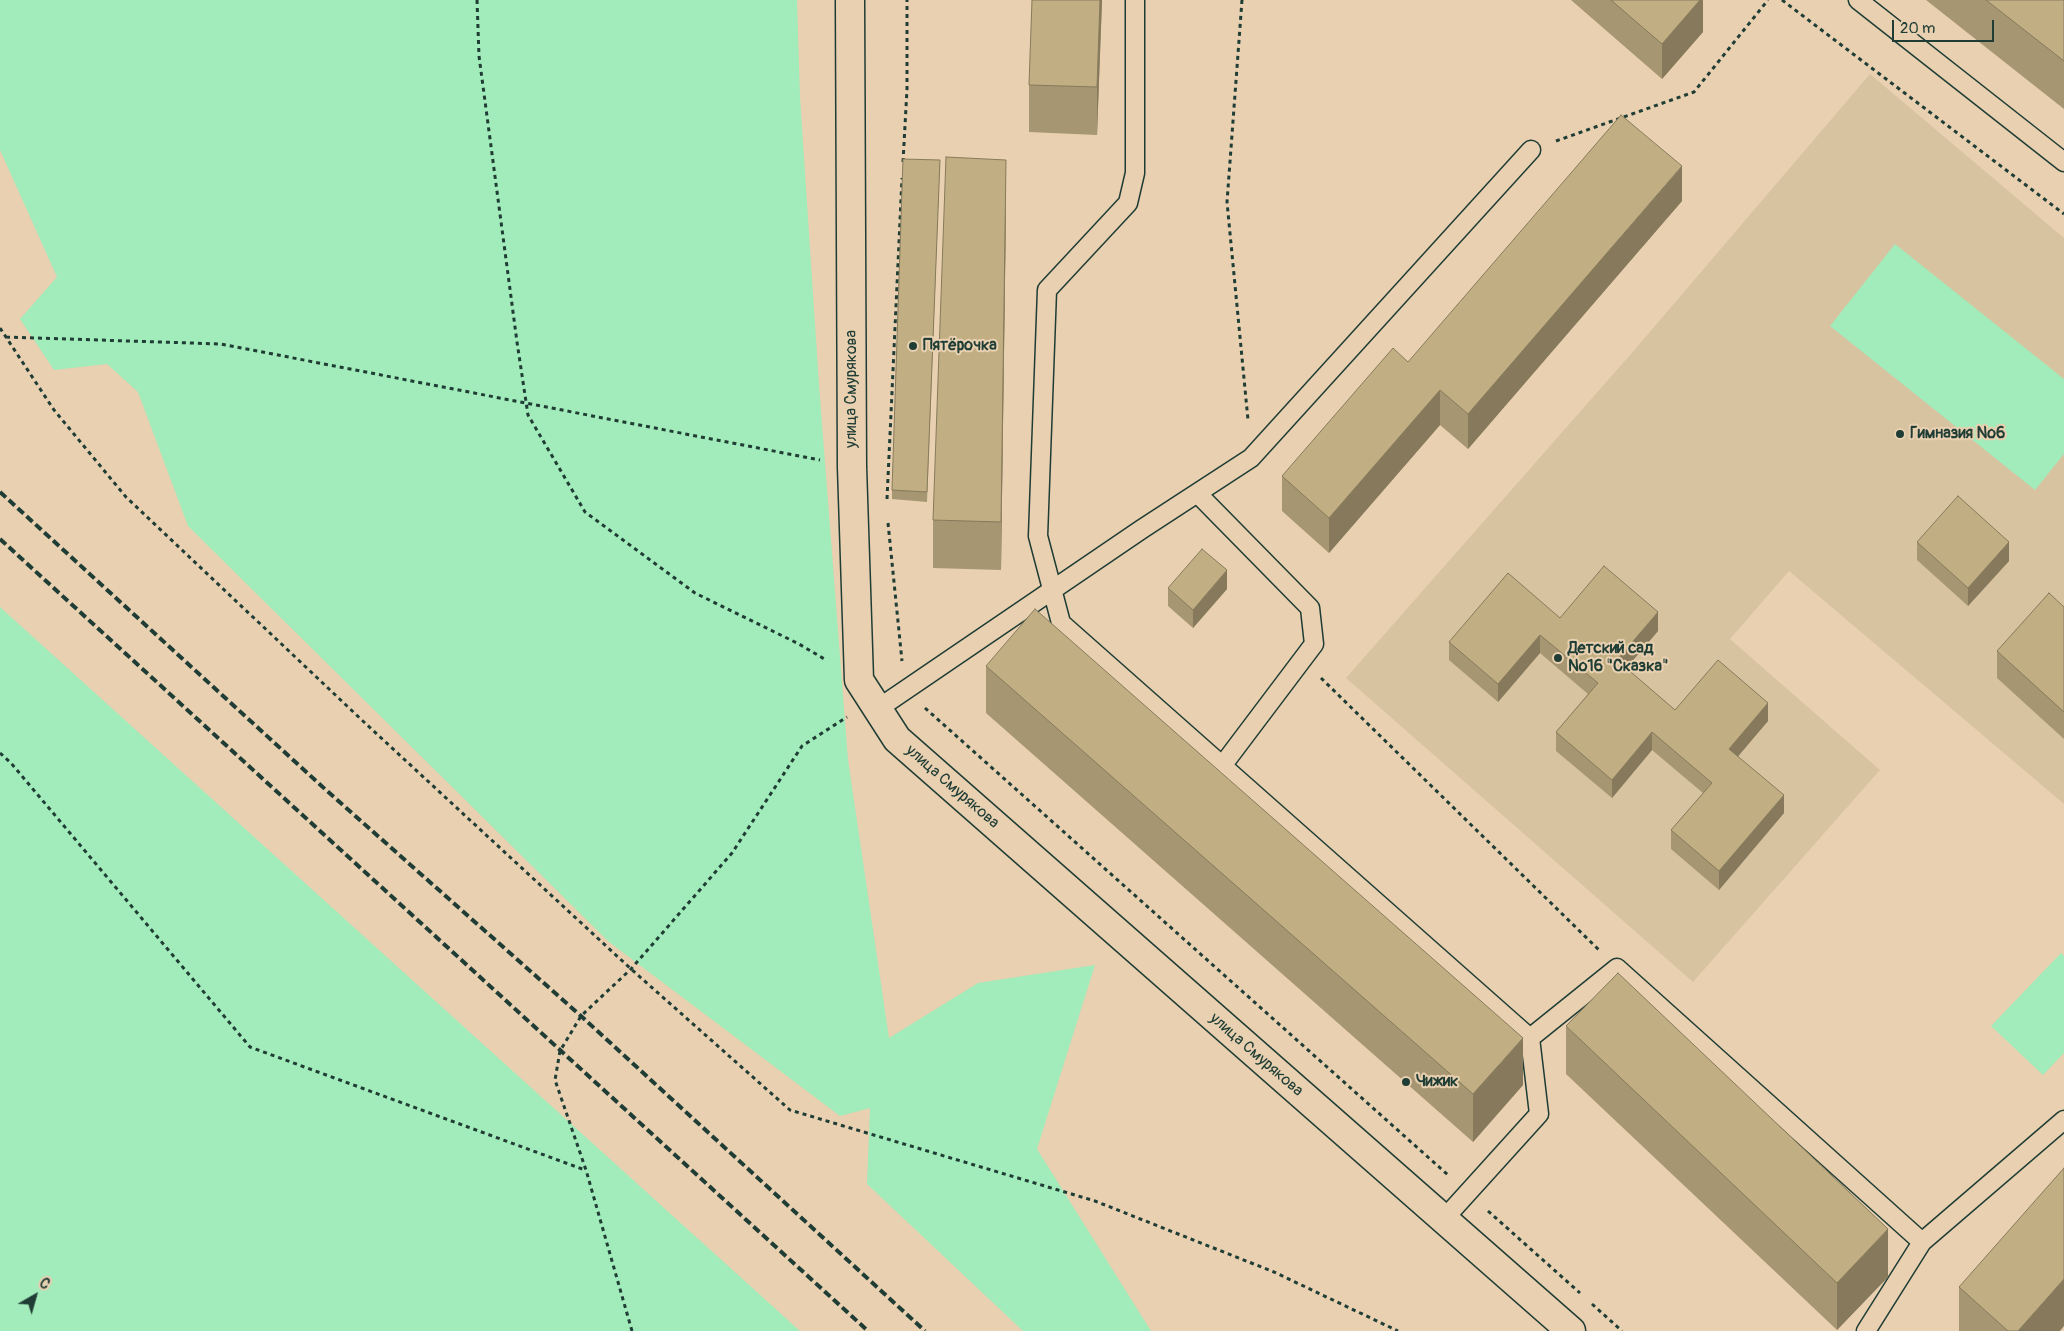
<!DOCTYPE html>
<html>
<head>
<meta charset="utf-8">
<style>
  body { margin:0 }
  #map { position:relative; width:2064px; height:1331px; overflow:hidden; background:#e8d0b1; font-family:Pangolin,sans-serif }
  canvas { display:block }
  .north { position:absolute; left:10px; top:1271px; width:50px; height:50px; -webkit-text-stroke:4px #e8d0b1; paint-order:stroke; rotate:38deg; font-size:14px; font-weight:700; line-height:20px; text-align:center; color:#1f3d34 }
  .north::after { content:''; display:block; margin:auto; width:18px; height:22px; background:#1f3d34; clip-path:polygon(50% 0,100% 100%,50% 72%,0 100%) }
  .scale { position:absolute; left:1892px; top:20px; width:102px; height:22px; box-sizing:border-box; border:2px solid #1f3d34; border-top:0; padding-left:6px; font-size:15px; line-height:18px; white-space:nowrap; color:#1f3d34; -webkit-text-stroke:4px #e8d0b1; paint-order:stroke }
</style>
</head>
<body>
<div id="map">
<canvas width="2064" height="1331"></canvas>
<div class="north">С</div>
<div class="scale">20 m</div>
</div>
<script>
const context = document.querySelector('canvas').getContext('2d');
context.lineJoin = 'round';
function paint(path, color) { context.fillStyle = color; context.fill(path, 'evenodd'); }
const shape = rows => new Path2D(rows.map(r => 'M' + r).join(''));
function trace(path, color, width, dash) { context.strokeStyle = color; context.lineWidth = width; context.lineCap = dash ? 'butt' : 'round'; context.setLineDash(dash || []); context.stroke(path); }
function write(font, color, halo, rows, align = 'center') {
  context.font = font + ' Pangolin,sans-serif'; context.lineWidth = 4; context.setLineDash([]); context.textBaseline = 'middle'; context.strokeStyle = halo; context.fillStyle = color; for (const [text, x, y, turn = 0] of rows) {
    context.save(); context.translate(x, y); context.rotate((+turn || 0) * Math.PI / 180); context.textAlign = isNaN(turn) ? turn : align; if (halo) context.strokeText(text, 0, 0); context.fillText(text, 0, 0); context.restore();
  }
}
paint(shape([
  [1870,74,2064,238,2064,804,1789,571,1730,639,1880,770,1693,982,1346,678,1637,347]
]), '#d8c3a1');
paint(shape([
  [0,0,797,0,800,97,819,385,848,760,889,1038,978,983,1095,965,1037,1149,1151,1331,1023,1331,867,1184,870,1108,840,1116,609,942,188,526,138,392,107,364,54,370,20,319,57,277,0,150],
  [1895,244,2064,379,2064,454,2035,490,1830,326],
  [0,607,800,1331,0,1331],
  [2061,953,2064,956,2064,1053,2043,1075,1991,1026]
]), '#a2ebba');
const lane = shape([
  [1135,0,1135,173,1128,203,1047,290,1038,536,1061,623,1530,1038,1617,968,1922,1242],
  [1858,0,2064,162],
  [1197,493,1310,608,1314,644,1222,766],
  [876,710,1142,529,1251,458,1531,150],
  [1444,1219,1539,1114,1530,1038],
  [1866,1331,1922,1242,2064,1120]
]);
const secondary = shape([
  [850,0,852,467,859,680,897,739,1571,1331]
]);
trace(lane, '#1f3d34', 21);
trace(secondary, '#1f3d34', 31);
trace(shape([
  [477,0,479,56,517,342,528,415,585,512,695,593,799,644,826,660],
  [1242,0,1227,202,1248,420],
  [1782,0,2064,214],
  [1556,141,1694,92,1768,0],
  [903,162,907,89,907,0],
  [0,328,54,410,126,497,365,723,631,969,790,1110,1095,1201,1274,1272,1398,1331],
  [6,337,221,344,820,460],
  [887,499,902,178],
  [888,523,902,661],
  [1321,678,1599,950],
  [925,708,1448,1175],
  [0,753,11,763,250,1047,585,1170],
  [1488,1211,1580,1293],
  [1592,1304,1622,1331],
  [632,1331,586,1170,555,1080,560,1051,581,1016,631,969,732,853,802,746,847,717]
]), '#1f3d34', 3, [4, 4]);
trace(lane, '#e8d0b1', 18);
trace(secondary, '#e8d0b1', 28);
trace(shape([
  [0,492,326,790,581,1016,925,1331],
  [0,539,868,1331]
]), '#1f3d34', 4, [8, 4]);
paint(shape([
  [1102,0,1097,135,1029,132,1029,85],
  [1571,0,1703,0,1703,32,1662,79],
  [1926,0,2064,0,2064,109],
  [940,160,927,502,892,499,892,490],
  [1682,201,1468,449,1440,425,1329,553,1282,511,1282,476,1408,362],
  [1006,208,1001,570,933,568,933,520],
  [1917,542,2009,561,1968,606,1917,560],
  [1168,588,1227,589,1193,628,1168,606],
  [2064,607,2064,739,1997,678,1997,651],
  [1560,618,1658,631,1626,668,1675,710,1768,721,1738,756,1784,813,1719,890,1671,849,1671,830,1703,793,1652,750,1612,798,1556,751,1556,732,1588,694,1540,653,1498,702,1449,660,1449,642],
  [986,666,1523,1085,1473,1142,986,713],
  [1566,1026,1888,1277,1837,1330,1566,1074],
  [1959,1287,2060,1331,1959,1331]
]), '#a69671');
paint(shape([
  [1100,0,1102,0,1097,135,1097,87],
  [1700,0,1703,0,1703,32,1662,79,1662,44],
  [1006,160,1006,208,1001,570,1001,522],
  [1682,166,1682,201,1468,449,1468,414],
  [1440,390,1440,425,1329,553,1329,518],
  [2009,542,2009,561,1968,606,1968,588],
  [1227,570,1227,589,1193,628,1193,610],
  [1658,612,1658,631,1617,679,1617,660],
  [1540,635,1540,653,1498,702,1498,684],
  [1768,703,1768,721,1729,767,1729,749],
  [1652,732,1652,750,1612,798,1612,780],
  [1784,795,1784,813,1719,890,1719,871],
  [1523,1038,1523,1085,1473,1142,1473,1094],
  [1888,1229,1888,1277,1837,1330,1837,1283],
  [2064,1279,2064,1326,2060,1331,2018,1331]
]), '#877a5c');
const building = shape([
  [1032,0,1100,0,1097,87,1029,85,1032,0],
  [1611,0,1700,0,1662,44,1611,0],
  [1986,0,2064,0,2064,61,1986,0],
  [1621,115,1682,166,1468,414,1440,390,1329,518,1282,476,1393,348,1408,362,1621,115],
  [946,157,1006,160,1001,522,933,520,946,157],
  [903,159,940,160,927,492,892,490,903,159],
  [1958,496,2009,542,1968,588,1917,542,1958,496],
  [1202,549,1227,570,1193,610,1168,588,1202,549],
  [1604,566,1658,612,1617,660,1675,710,1718,660,1768,703,1729,749,1784,795,1719,871,1671,830,1712,783,1652,732,1612,780,1556,732,1598,683,1540,635,1498,684,1449,642,1508,573,1560,618,1604,566],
  [2049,593,2064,607,2064,712,1997,651,2049,593],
  [1035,609,1523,1038,1473,1094,986,666,1035,609],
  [1618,973,1888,1229,1837,1283,1566,1026,1618,973],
  [2064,1168,2064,1279,2018,1331,2008,1331,1959,1287,2064,1168]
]);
paint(building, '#c1af83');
trace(building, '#877a5c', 1);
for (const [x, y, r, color] of [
  [913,346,5,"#1f3d34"],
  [1900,434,5,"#1f3d34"],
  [1558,658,5,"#1f3d34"],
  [1406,1082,5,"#1f3d34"]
]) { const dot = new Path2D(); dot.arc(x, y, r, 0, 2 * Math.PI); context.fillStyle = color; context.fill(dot); trace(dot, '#e8d0b1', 2); }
write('bold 16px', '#1f3d34', '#e8d0b1', [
  ["Пятёрочка",923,346],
  ["Гимназия №6",1910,434],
  ["Детский сад",1568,649],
  ["№16 \"Сказка\"",1568,667],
  ["Чижик",1416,1082]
], 'left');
write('16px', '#1f3d34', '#e8d0b1', [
  ["улица Смурякова",852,389,-90],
  ["улица Смурякова",952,787,41],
  ["улица Смурякова",1256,1055,41]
]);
</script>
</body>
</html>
